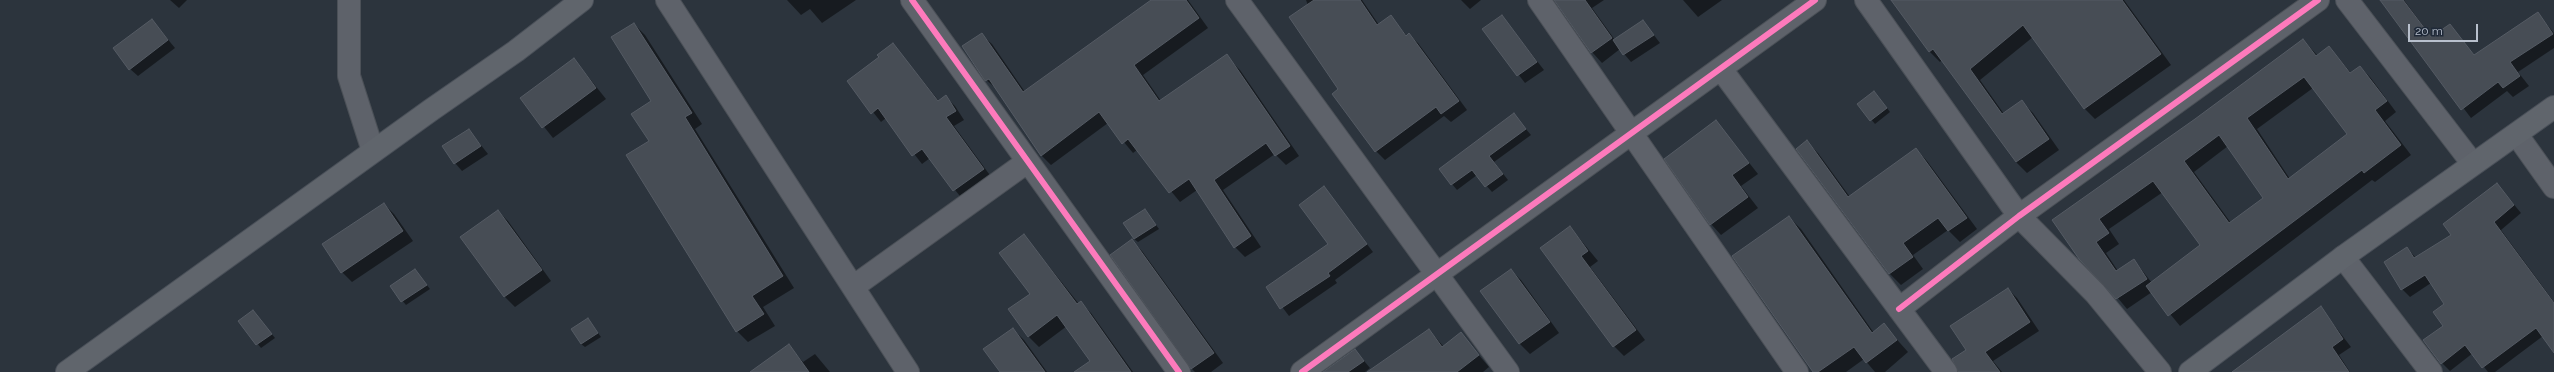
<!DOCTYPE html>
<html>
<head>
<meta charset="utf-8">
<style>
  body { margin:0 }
  #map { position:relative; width:2554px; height:372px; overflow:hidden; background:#2c343d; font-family:Raleway,sans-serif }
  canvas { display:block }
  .scale { position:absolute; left:2408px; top:24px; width:70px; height:18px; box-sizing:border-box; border:2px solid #b8c0cd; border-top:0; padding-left:5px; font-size:12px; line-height:14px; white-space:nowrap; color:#b8c0cd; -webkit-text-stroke:3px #1f2938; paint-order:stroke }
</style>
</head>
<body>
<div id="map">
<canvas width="2554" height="372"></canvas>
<div class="scale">20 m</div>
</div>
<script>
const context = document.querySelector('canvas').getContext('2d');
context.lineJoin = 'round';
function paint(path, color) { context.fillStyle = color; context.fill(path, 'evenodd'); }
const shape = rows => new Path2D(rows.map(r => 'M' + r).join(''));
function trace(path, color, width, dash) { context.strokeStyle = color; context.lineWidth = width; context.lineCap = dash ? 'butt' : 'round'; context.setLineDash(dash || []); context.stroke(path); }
paint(shape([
  [170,0,187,0,179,8],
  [787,0,856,0,822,23,810,9,801,15],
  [1153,0,1188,0,1208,28,1143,75,1161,101,1230,60,1240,70,1299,156,1286,165,1275,154,1223,190,1261,247,1245,257,1235,247,1197,190,1180,202,1137,150,1133,153,1108,123,1051,165,1041,155,997,89,986,80,982,35,992,44,1025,92],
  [1306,0,1362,0,1379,25,1390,16,1407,36,1409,35,1418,43,1467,110,1451,122,1444,116,1385,160,1376,151,1339,90],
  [1461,0,1481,0,1470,9],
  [1555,0,1604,0,1592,8,1615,40,1643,21,1660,43,1631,62,1620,49,1602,63,1592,52],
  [1683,0,1722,0,1698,17],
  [1893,0,2124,0,2171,65,2095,119,2084,108,2033,37,1980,80,2004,114,2022,102,2033,113,2059,150,2027,173,2016,162,1942,60,1940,62,1929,51],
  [2381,0,2404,0,2432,38,2450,25,2475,56,2538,14,2554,33,2554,48,2518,72,2529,86,2513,97,2507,91,2471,118],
  [1502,16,1544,70,1525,83,1484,30],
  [152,20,175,48,138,76,130,69],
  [634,24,645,35,702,124,695,129,794,288,763,307,775,326,748,342,737,331,650,141,653,101],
  [2303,40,2318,56,2329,47,2351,73,2360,67,2370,77,2396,112,2385,121,2411,155,2375,182,2372,180,2180,326,2152,292,2127,309,2053,220,2196,120],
  [2313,88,2349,134,2290,179,2257,129],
  [2228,146,2264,198,2231,223,2194,172],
  [2163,192,2202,245,2152,283,2134,260,2118,271,2106,253,2119,244,2109,229],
  [893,44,939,101,946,97,955,106,964,120,954,126,992,178,963,200,930,158,922,164,886,118,881,122,848,81,880,57],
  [574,59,606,99,553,138,521,98],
  [1878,96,1890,112,1875,124,1858,104],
  [1514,115,1531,135,1494,162,1508,180,1492,192,1477,175,1457,190,1452,184],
  [1716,121,1758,174,1741,186,1758,208,1721,235,1711,224,1666,159],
  [469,130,488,154,462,171,455,163],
  [1807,142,1818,153,1850,197,1916,149,1927,161,1977,229,1960,242,1948,230,1913,255,1923,269,1901,285,1890,274,1797,149],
  [2497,184,2521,213,2501,230,2554,302,2554,337,2543,336,2495,372,2488,372,2473,353,2450,371,2442,363,2445,304,2431,283,2410,297,2402,289,2407,248,2416,258,2452,235],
  [1324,188,1373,252,1335,280,1337,283,1289,316,1267,287,1329,244],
  [384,204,394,214,413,241,352,282,342,272],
  [1145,210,1159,229,1138,242,1134,239],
  [498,211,508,221,551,281,515,307,505,297,461,237],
  [1789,217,1801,229,1874,333,1884,325,1908,352,1885,372,1875,372,1864,359,1846,372,1814,372],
  [1570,227,1598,261,1590,267,1645,340,1624,356,1614,346],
  [1024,235,1079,304,1081,303,1091,313,1133,372,1076,372,1091,361,1067,326,1039,347,1028,336,1031,294],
  [1132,241,1142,251,1223,363,1211,372,1195,372,1192,369,1112,255],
  [415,270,430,289,406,305,391,287],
  [1511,270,1521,280,1559,333,1530,354,1520,344,1482,291],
  [2008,289,2017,298,2039,331,1993,361,2002,372,1962,372,1967,350],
  [2321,308,2351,347,2339,355,2350,372,2233,372],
  [256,315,275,338,261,348,239,321],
  [588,319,601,337,585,347,581,344],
  [1013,329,1024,340,1047,372,1001,372],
  [1429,330,1444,347,1461,334,1489,367,1483,372,1381,372],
  [789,346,803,362,815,354,830,372,764,372],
  [1355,350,1370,368,1365,372,1335,372]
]), '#0007');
const building = shape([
  [1151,0,1186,0,1199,18,1134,65,1159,101,1227,54,1290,146,1275,156,1266,143,1214,180,1251,236,1234,248,1189,179,1169,193,1128,139,1122,144,1099,112,1041,156,989,79,985,81,962,46,982,33,1023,92,1151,0],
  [1314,0,1360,0,1377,25,1391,15,1406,36,1409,33,1459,101,1441,114,1436,107,1375,152,1332,94,1338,89,1289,17,1314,0],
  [1554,0,1585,0,1612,38,1591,53,1554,0],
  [1891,0,2122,0,2161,54,2084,109,2023,25,1970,69,2002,114,2022,100,2049,139,2016,162,1933,49,1929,52,1891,0],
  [2380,0,2403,0,2431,37,2450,24,2474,55,2538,12,2553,34,2510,62,2520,76,2503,88,2498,82,2461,110,2380,0],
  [1502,15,1537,62,1517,76,1482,29,1502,15],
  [152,19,168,40,129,70,113,48,152,19],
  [1643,20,1654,35,1623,55,1613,40,1643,20],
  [634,23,692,113,685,117,783,276,752,296,764,314,736,332,626,155,649,141,631,114,651,101,611,37,634,23],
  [2303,39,2316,56,2329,46,2350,73,2360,66,2387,101,2375,110,2401,145,2364,173,2362,170,2168,316,2146,286,2200,245,2153,181,2099,219,2109,233,2096,242,2116,271,2134,259,2147,279,2116,299,2079,259,2052,220,2195,119,2303,39],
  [2304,77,2347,134,2288,179,2247,118,2304,77],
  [2219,135,2263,198,2229,223,2184,161,2219,135],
  [893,43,938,101,946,95,956,111,946,117,984,169,953,191,922,149,912,156,878,108,871,114,847,81,879,57,877,55,893,43],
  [574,58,596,88,542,128,520,98,574,58],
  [1874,91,1887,108,1870,121,1857,104,1874,91],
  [1514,113,1526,129,1489,156,1503,174,1485,187,1472,170,1451,185,1439,169,1514,113],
  [1716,120,1749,163,1732,175,1748,197,1710,225,1664,159,1716,120],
  [469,129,481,146,454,164,442,146,469,129],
  [1807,140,1848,197,1916,148,1967,218,1948,231,1938,218,1903,243,1913,257,1889,274,1796,149,1807,140],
  [2497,183,2514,205,2494,222,2554,303,2554,353,2536,328,2482,368,2465,345,2441,364,2423,340,2443,326,2433,312,2444,304,2425,275,2401,290,2384,262,2407,247,2414,258,2451,235,2443,224,2497,183],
  [1324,186,1367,244,1328,273,1330,276,1280,309,1266,287,1328,244,1299,205,1324,186],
  [384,203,403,231,341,273,322,244,384,203],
  [1145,209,1156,225,1134,239,1123,223,1145,209],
  [498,210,542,270,504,297,460,237,498,210],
  [1789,216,1872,333,1884,323,1897,340,1866,363,1854,347,1818,372,1813,372,1732,256,1789,216],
  [1570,226,1588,251,1581,256,1636,330,1613,347,1540,248,1570,226],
  [1024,234,1077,304,1081,301,1131,372,1074,372,1090,361,1057,315,1028,337,1008,309,1030,294,999,253,1024,234],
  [1132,239,1214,353,1191,369,1110,255,1132,239],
  [415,269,427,285,401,302,390,286,415,269],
  [1511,269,1550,322,1519,344,1480,291,1511,269],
  [2008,288,2030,322,1985,352,2000,372,1958,372,1952,359,1966,350,1950,326,2008,288],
  [2321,306,2343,339,2332,347,2349,372,2232,372,2321,306],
  [253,310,272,334,256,345,238,321,253,310],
  [588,318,598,333,581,344,571,329,588,318],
  [1013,328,1045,372,1000,372,983,349,1013,328],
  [1429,329,1442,347,1461,332,1479,355,1457,372,1367,372,1429,329],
  [789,344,809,372,750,372,789,344],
  [1355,349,1364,361,1348,372,1323,372,1355,349]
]);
paint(building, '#474d55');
trace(building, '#555b64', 1);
const minor = shape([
  [349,0,349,76,373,151],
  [667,0,908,372],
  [912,0,1179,372],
  [1237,0,1508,372],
  [1539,0,1797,372],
  [1866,0,2019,216,2095,293,2160,372],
  [2347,0,2473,164],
  [1721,69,1946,372],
  [2517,135,2554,187],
  [2343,257,2431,372],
  [853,287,1027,162],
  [1899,309,2019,216,2318,0],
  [1302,372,1815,0]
]);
const major = shape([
  [67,372,431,110,516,51,582,0],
  [2190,372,2343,257,2554,107]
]);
trace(minor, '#4b5057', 24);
trace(major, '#4a5059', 24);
trace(minor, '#5e626a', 22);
trace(major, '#60656c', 22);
trace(shape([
  [912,0,1179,372],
  [1899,309,2019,216,2318,0],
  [1302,372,1815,0]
]), '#fd7abc', 6);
</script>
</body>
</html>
